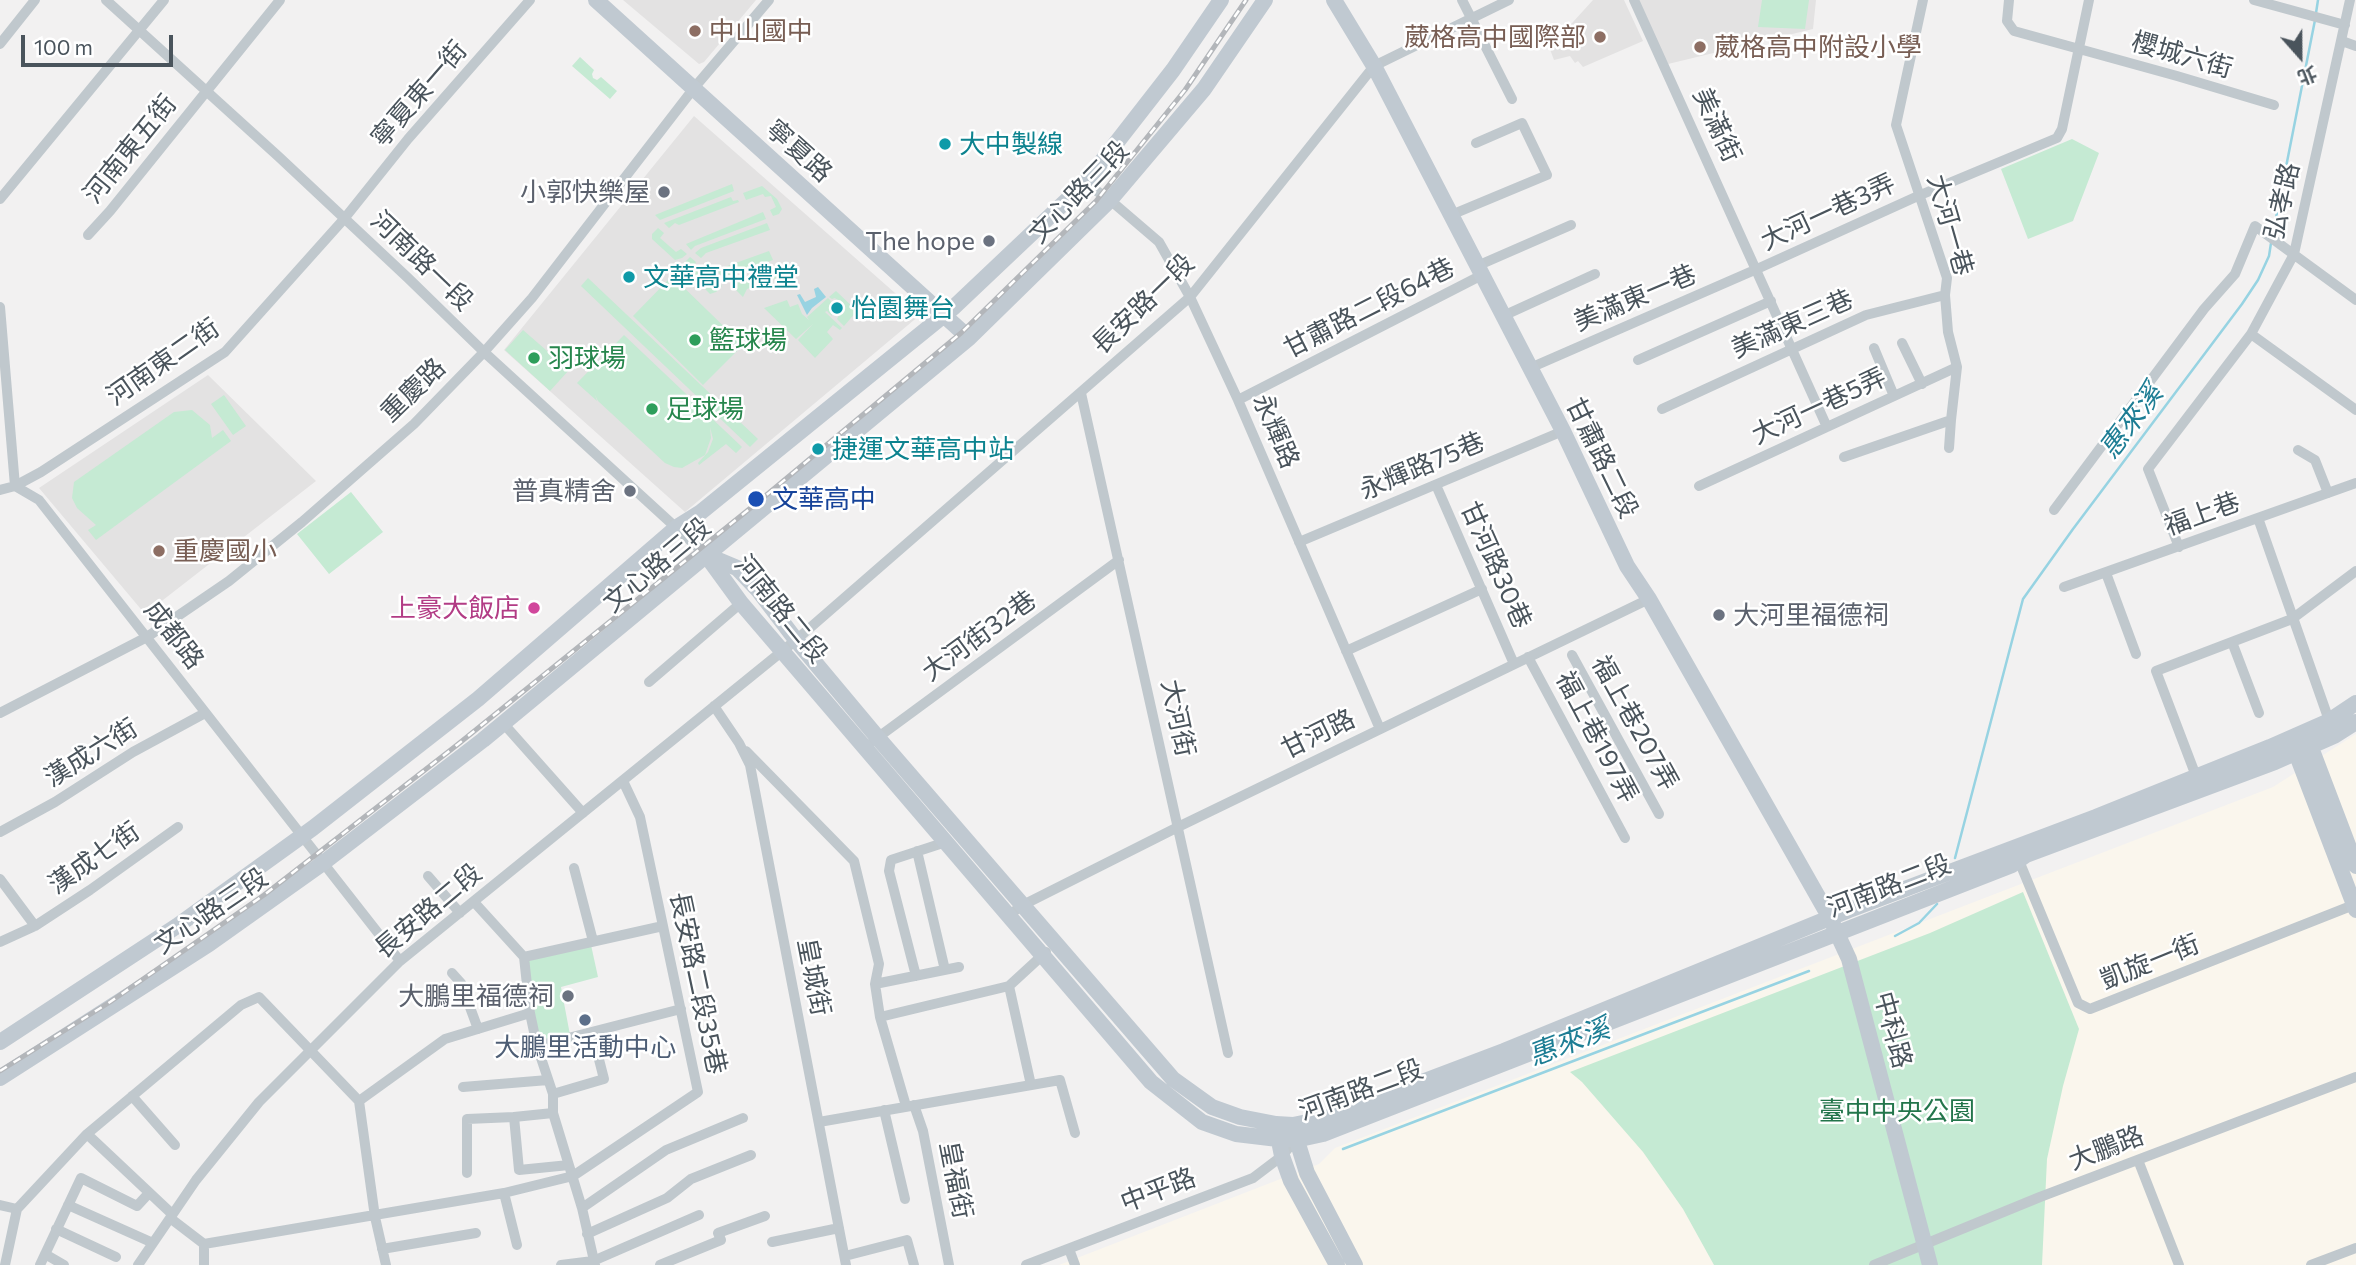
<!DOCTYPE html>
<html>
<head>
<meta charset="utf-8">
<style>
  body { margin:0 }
  #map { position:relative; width:2356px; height:1265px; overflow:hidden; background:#f2f1f1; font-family:Commissioner,"Noto Sans TC",sans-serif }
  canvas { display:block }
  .north { position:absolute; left:2265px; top:21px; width:70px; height:70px; -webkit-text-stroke:5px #fff; paint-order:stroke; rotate:159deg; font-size:19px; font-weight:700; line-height:28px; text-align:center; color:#4a545c }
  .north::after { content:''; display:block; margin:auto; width:24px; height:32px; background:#4a545c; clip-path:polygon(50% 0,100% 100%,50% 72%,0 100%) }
  .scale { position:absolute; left:21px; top:35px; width:152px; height:32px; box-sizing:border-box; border:4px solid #4a545c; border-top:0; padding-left:9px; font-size:21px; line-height:24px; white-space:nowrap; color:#4a545c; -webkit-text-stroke:5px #fff; paint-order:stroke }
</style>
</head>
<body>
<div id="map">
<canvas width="2356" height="1265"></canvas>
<div class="north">北</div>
<div class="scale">100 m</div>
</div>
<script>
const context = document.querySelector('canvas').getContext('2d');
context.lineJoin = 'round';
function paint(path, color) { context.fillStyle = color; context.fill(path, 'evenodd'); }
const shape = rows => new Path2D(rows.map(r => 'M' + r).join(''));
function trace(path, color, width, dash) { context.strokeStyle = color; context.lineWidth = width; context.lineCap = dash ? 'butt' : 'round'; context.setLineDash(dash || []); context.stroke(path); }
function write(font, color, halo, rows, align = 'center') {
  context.font = font + ' Commissioner,"Noto Sans TC",sans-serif'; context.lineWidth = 5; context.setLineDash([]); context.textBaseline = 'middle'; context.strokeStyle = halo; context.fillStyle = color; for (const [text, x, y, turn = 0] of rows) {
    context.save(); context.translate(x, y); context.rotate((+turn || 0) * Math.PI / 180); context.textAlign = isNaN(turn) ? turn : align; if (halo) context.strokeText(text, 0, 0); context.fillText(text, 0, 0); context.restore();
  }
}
paint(shape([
  [2356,734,2356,1265,1059,1265,1319,1164,1335,1148,2273,787]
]), '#faf6ed');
paint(shape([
  [623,0,756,0,704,62,699,64],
  [1593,0,1624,0,1643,41,1583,67,1578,61,1575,63,1570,56,1554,60,1548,44,1563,33],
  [1637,0,1816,0,1813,29,1668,64],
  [694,116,920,315,685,512,504,350],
  [208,375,316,481,145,614,39,488]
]), '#e3e2e2');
paint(shape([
  [1762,0,1809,0,1805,29,1758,27],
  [580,57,594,70,592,74,593,78,597,80,601,77,617,91,610,99,572,66],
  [2072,139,2099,153,2073,221,2028,239,2001,169],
  [732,184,734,191,660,220,655,215],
  [762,186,777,199,782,209,779,214,773,216,770,210,776,207,771,196,765,197,763,194,746,200,743,193],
  [731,197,733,201,738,200,739,202,679,225,675,223,669,228,664,223],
  [763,212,766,219,695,246,691,250,686,244],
  [767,223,770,230,706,253,701,258,695,253,701,248],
  [658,228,664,233,660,238,676,252,681,249,687,254,682,258,675,260,652,239,652,234],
  [769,251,773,260,733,275,727,281,718,272,719,269],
  [690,257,696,262,693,268,708,281,713,277,722,286,716,292,710,294,685,269,684,263],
  [775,267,779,277,747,289,743,297,732,286,737,281],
  [672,276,743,345,703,385,633,316],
  [588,278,758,439,750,447,581,286],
  [836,291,857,311,844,326,837,319,844,306,835,298,832,299,829,297],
  [828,298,831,301,832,316,827,311,825,312,842,328,840,330,833,325,827,332,833,339,815,358,798,340,813,324,796,339,764,308,787,300,790,307,798,304,802,314,809,320,807,317],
  [523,330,569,370,550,391,505,350],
  [624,335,742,447,736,453,726,444,699,465,698,463,708,452,713,439,710,427,711,438,705,455,682,468,674,467,665,463,598,401,595,395,597,401,577,383],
  [224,395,246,426,233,435,211,404],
  [192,410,210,425,212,438,223,430,231,441,96,540,88,530,96,525,77,508,72,498,74,482,174,412],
  [351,492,383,532,329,574,297,534],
  [2023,892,2079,1029,2063,1086,2047,1159,2042,1265,1714,1265,1683,1209,1643,1152,1582,1082,1570,1072,1930,933],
  [591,945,598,977,561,987,570,1035,539,1042,527,961]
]), '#c5ead3');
paint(shape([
  [818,287,826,297,812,308,807,315,797,295,800,294,805,302,816,297,814,289]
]), '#97d3e2');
trace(shape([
  [2316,13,2318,0],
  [2273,233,2315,20],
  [1955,858,2023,599,2073,529,2242,304,2258,280,2269,256,2271,243],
  [1895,936,1919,923,1937,904],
  [1343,1149,1809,971]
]), '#97d3e2', 2.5);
trace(shape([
  [106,0,279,157,408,278,484,352,706,555],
  [1462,0,1512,99],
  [1634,0,1827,427],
  [2009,0,2007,21,2014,31,2177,76,2274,105],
  [2254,0,2345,25],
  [2342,41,2356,46],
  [0,44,35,0],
  [1085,183,1110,200,1159,242,1190,297,1238,400,1380,729],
  [0,199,164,0],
  [1451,215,1547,175,1522,123,1476,143],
  [88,235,110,211,280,0],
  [1477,266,1571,225],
  [0,307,15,486],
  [1503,316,1595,274],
  [2251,334,2356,410],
  [1902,343,1922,384],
  [1874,348,1894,396],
  [1638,360,1771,301],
  [1530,368,1757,269,1918,196,2057,138,2062,129,2089,0],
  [1081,393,1228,1053],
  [1238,400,1482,275],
  [1662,409,1866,315,1945,295],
  [1949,448,1951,420],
  [2298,450,2315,460,2328,493],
  [1844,457,1951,420,1957,367,1948,332,1945,295,1947,278,1896,125,1923,0],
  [1436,485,1514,664],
  [15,486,39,500,400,961],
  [1699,486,1957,367],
  [0,490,15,486,41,472,225,352,344,219,408,139,530,0],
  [2054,510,2204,309,2235,274,2255,226,2356,300],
  [2258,518,2331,726],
  [1299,542,1563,431],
  [2179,547,2148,469,2251,334,2294,254,2350,0],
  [2106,573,2136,654],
  [2064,587,2356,483],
  [2232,642,2259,713],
  [1346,651,1482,589],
  [1572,655,1659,814],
  [1528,657,1625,838],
  [649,682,741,603],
  [714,706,739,743,750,765,846,1265],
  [0,713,147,637,229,581,302,522,414,424,484,352,532,298,694,88,769,0],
  [503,723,583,813],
  [873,741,1119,560],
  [746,751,854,861,879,964,875,984,880,1017,906,1106],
  [2196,776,2156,671,2292,619,2356,571],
  [0,832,55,802,133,752,205,713],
  [917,851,945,970],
  [2017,856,2078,1003,2090,1009,2356,904],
  [574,868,593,941],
  [428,876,460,913],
  [0,879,35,926],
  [474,902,524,957,530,1013,537,1046,553,1094,553,1113,582,1208,595,1265],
  [1009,915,1023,905,1178,827,1649,599],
  [0,942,35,926,90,890,178,827],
  [524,957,663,926],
  [452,973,461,983,478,1029],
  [916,976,889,871,891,860,946,842],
  [875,984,959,967],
  [1009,986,1031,1085],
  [880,1017,1009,986,1046,952],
  [537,1046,681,1009],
  [463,1087,548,1080],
  [553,1094,604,1079,592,1032],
  [132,1096,175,1145],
  [359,1101,445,1039,530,1013],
  [914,1105,923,1131,949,1265],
  [884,1110,905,1199],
  [553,1113,514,1117,519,1170,569,1165],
  [819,1122,1060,1080,1075,1133],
  [87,1134,172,1214],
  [2138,1160,2179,1265],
  [467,1173,467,1119,514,1117],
  [504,1193,517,1245],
  [0,1205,17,1209],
  [68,1205,153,1243],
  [582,1208,666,1150,743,1118],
  [17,1209,87,1134,241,1005,259,997,359,1101,375,1217,386,1265],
  [170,1218,204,1244,504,1193,573,1176,698,1092,640,817,623,781],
  [56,1229,116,1257],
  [587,1234,667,1198,691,1179,751,1155],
  [772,1242,839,1228],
  [382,1249,476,1233],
  [1069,1249,1075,1265],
  [45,1254,64,1265],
  [845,1256,907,1240,914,1265],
  [5,1265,17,1209],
  [40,1265,81,1178,137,1206,149,1193],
  [138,1265,196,1180,259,1102,400,961,796,640,1190,297,1374,66,1509,0],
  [204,1265,204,1244],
  [561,1265,593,1261,699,1215],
  [660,1265,721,1240,718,1233,765,1216],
  [1026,1265,1253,1178,1282,1156,1295,1140],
  [1874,1265,2040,1197,2356,1077],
  [2311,1265,2356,1248]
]), '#c0c8cd', 10);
trace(shape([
  [596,0,969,338],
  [1334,0,1374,66,1563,431,1627,566,1649,599,1830,918,1849,959,1930,1265],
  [706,555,741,603,1151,1082,1202,1122,1236,1134,1278,1139,1300,1139,1323,1134,2012,865,2026,855,2275,762,2334,736,2356,722],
  [706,555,737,568,758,590,796,640,878,738,1173,1079,1212,1107,1240,1117,1276,1124,1293,1125,1327,1118,1504,1051,1849,910,2096,817,2270,747,2329,721,2356,703],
  [2307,737,2356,866],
  [2293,745,2356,910],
  [0,1042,177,926,313,828,478,699,677,527,701,512,954,307,1085,183,1173,70,1221,0],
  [0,1078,209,944,323,863,483,740,969,338,1110,200,1204,89,1265,0],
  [1277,1131,1282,1156,1291,1181,1337,1265],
  [1294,1131,1307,1173,1355,1265]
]), '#c0c9d1', 16);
const rail = shape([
  [0,1071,110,1002,264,895,457,745,758,502,961,333,1096,201,1185,90,1246,0]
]);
trace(rail, '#b3b6ba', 5);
trace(rail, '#fff', 2.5, [8]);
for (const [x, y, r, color] of [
  [695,31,7,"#8d6e63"],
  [1600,37,7,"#8d6e63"],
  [1700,47,7,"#8d6e63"],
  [945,144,7,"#0f9aa8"],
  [664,192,7,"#6b7280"],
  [989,241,7,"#6b7280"],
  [629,277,7,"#0f9aa8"],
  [837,308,7,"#0f9aa8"],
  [695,340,7,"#2e9e5b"],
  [534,358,7,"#2e9e5b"],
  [652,409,7,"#2e9e5b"],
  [818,449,7,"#0f9aa8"],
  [630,491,7,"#6b7280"],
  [756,499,9,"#1a4fb4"],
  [159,551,7,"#8d6e63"],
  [534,608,7,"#d1479c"],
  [1719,615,7,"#6b7280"],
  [568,996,7,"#6b7280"],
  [585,1020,7,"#5c6f8a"]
]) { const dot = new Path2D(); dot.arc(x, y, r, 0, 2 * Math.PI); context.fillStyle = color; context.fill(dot); trace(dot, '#fff', 2.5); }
write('26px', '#785e54', '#fff', [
  ["中山國中",709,31],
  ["葳格高中國際部",1586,37,"right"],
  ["葳格高中附設小學",1714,47],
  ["重慶國小",173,551]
], 'left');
write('26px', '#4a545c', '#fff', [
  ["櫻城六街",2182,55,16],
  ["寧夏東一街",419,94,-49],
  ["美滿街",1717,125,65],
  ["河南東五街",130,149,-51],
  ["寧夏路",799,151,42],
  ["文心路三段",1079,192,-46],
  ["弘孝路",2282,201,-77],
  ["大河一巷3弄",1828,212,-25],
  ["大河一巷",1950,225,74],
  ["河南路一段",422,261,44],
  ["美滿東一巷",1635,298,-23],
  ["長安路一段",1143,304,-44],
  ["甘肅路二段64巷",1369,308,-27],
  ["美滿東三巷",1792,324,-24],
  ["河南東二街",163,362,-35],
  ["重慶路",413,390,-44],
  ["大河一巷5弄",1819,406,-25],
  ["永輝路",1276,431,67],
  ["甘肅路二段",1602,458,64],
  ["永輝路75巷",1422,466,-23],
  ["福上巷",2202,514,-20],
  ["文心路三段",657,565,-40],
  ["甘河路30巷",1496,565,66],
  ["河南路二段",781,609,51],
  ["成都路",174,635,52],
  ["大河街32巷",979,636,-36],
  ["大河街",1178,718,78],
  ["福上巷207弄",1635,723,61],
  ["甘河路",1318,734,-26],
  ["福上巷197弄",1597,737,62],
  ["漢成六街",91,753,-32],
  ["漢成七街",94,858,-35],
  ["河南路二段",1889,886,-21],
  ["文心路三段",211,911,-34],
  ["長安路二段",428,911,-40],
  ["凱旋一街",2150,962,-22],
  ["皇城街",814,977,79],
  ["長安路二段35巷",698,983,78],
  ["中科路",1893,1030,75],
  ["河南路二段",1361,1090,-20],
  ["大鵬路",2106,1148,-21],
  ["皇福街",956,1180,79],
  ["中平路",1158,1190,-21]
]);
write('26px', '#0d838f', '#fff', [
  ["大中製線",959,144],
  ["文華高中禮堂",643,277],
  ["怡園舞台",851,308],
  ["捷運文華高中站",832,449]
], 'left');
write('26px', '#5b616d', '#fff', [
  ["小郭快樂屋",650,192],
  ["The hope",975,241],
  ["普真精舍",616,491],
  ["大河里福德祠",1733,615,"left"],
  ["大鵬里福德祠",554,996]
], 'right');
write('26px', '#27864d', '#fff', [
  ["籃球場",709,340],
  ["羽球場",548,358],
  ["足球場",666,409]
], 'left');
write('26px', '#164399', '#fff', [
  ["文華高中",772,499]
], 'left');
write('26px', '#b23c85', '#fff', [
  ["上豪大飯店",520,608]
], 'right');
write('26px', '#4e5e75', '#fff', [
  ["大鵬里活動中心",585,1047]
]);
write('26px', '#23754b', '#fff', [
  ["臺中中央公園",1897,1111]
]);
write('italic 28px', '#1d7d94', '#fff', [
  ["惠來溪",2131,421,-53],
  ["惠來溪",1569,1042,-21]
]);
</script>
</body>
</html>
